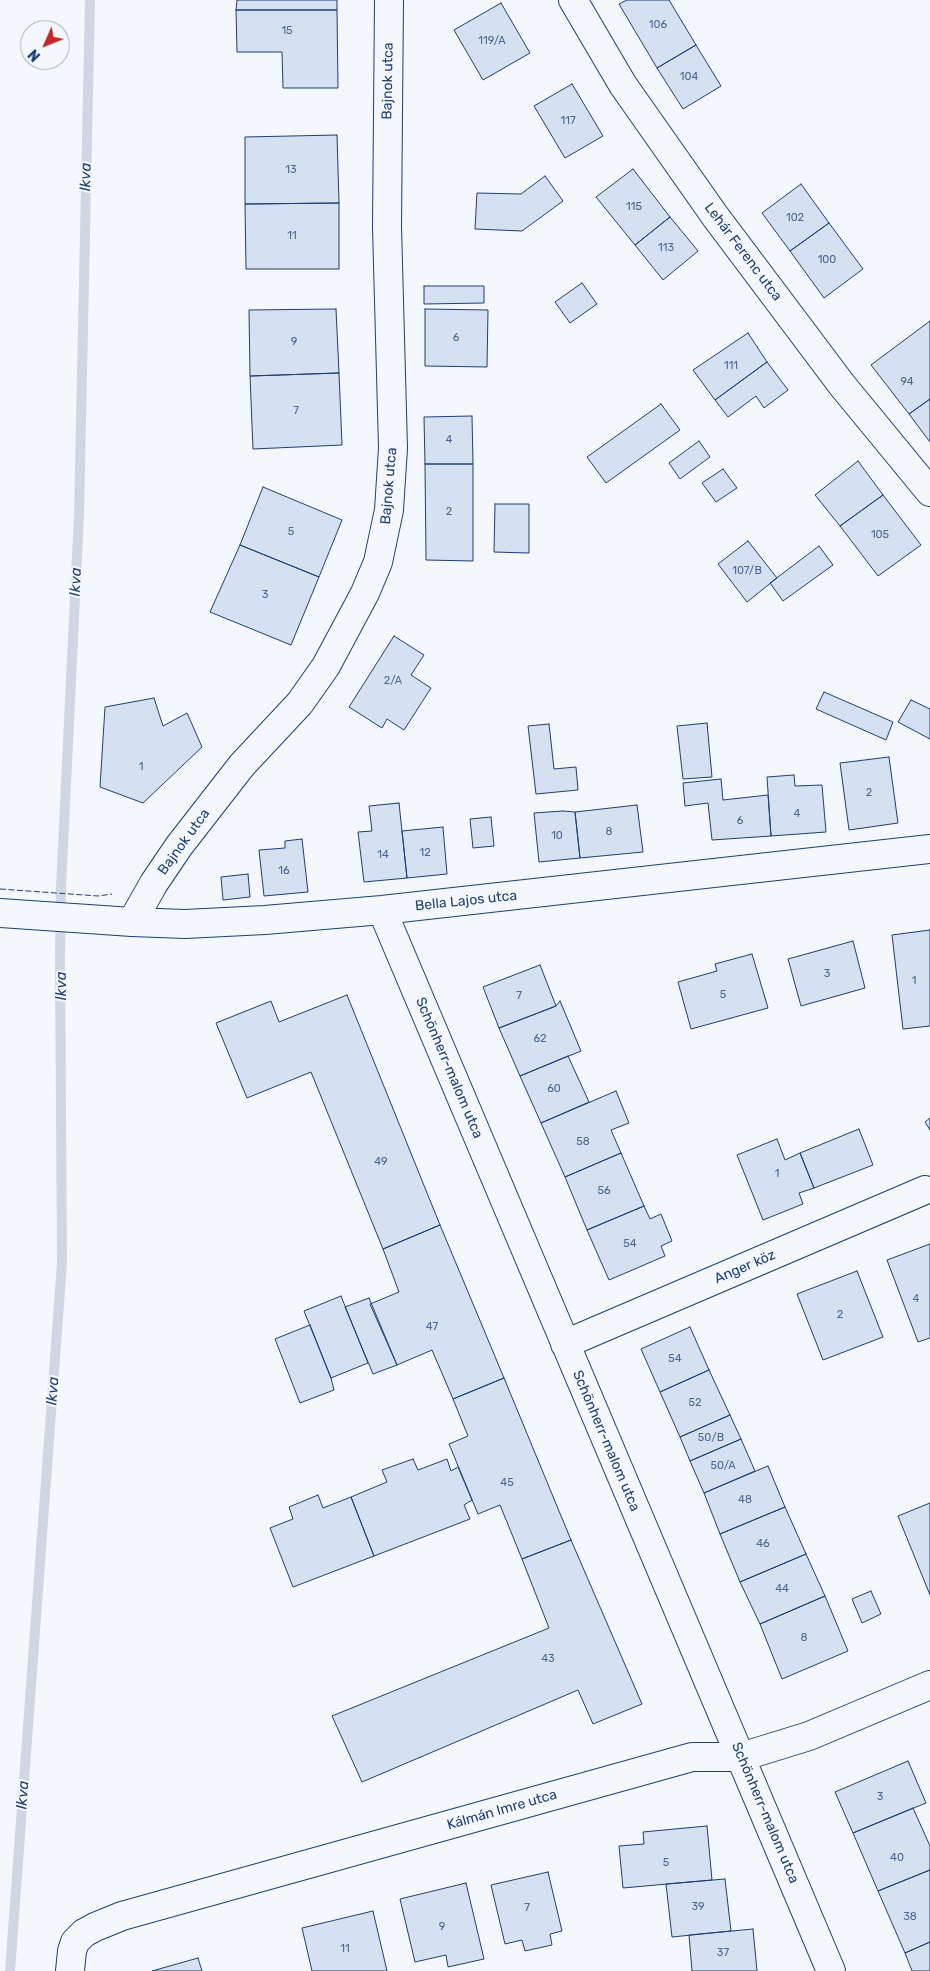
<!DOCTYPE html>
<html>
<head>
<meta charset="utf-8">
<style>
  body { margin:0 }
  #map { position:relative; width:930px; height:1971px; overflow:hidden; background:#f4f7fb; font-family:Rubik,sans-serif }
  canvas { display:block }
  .north { position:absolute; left:20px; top:20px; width:50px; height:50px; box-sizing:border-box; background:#f4f7fb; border:1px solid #9eadc5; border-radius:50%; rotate:226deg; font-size:14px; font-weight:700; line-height:20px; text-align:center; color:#1d3f73 }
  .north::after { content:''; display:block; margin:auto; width:18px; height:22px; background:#c62828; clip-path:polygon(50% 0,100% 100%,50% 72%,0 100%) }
</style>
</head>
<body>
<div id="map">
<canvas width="930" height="1971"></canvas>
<div class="north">N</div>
</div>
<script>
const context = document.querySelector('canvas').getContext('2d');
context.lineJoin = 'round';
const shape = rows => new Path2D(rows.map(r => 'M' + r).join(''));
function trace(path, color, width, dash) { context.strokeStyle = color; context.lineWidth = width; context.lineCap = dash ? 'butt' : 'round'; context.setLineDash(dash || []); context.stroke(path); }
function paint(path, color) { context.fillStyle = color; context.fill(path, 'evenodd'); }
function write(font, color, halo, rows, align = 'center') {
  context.font = font + ' Rubik,sans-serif'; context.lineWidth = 4; context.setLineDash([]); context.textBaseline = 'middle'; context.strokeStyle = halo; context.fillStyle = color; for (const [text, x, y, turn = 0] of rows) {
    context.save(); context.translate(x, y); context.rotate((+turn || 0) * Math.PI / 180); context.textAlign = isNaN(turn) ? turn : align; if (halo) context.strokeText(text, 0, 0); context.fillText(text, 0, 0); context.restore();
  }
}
trace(shape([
  [10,1971,62,1263,60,958,61,887,79,515,90,0]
]), '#cfd7e4', 10);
const building = shape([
  [237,0,337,0,337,10,236,10,237,0],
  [627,0,669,0,696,45,657,68,619,4,627,0],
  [501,3,530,53,483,80,454,30,501,3],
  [236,10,337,10,338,88,283,88,282,52,237,52,236,10],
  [696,45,721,86,683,109,657,68,696,45],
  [572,84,603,136,565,158,534,106,572,84],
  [337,135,339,203,245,204,245,137,337,135],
  [633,169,670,217,635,245,596,197,633,169],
  [545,176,563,201,522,231,475,229,477,193,521,194,545,176],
  [801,184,829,223,790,251,762,213,801,184],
  [339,203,339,269,246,269,245,204,339,203],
  [670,217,698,251,663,280,635,245,670,217],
  [829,223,863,269,824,298,790,251,829,223],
  [582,283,597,304,570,323,555,302,582,283],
  [424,286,484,286,484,303,424,304,424,286],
  [336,309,339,373,250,376,249,310,336,309],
  [425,309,488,310,487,367,425,366,425,309],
  [930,321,930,399,909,414,871,365,930,321],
  [748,333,767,362,715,400,693,370,748,333],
  [767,362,788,390,764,408,756,396,728,417,715,400,767,362],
  [339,373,342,445,253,449,250,376,339,373],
  [930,399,930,442,909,414,930,399],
  [661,404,680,430,606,483,587,457,661,404],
  [472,416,473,464,425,464,424,417,472,416],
  [699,441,710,457,680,479,669,463,699,441],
  [858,461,883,495,840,526,815,495,858,461],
  [425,464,473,464,473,561,426,560,425,464],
  [723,469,737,488,716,502,702,483,723,469],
  [263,487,342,520,319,577,240,545,263,487],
  [883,495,921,545,878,576,840,526,883,495],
  [495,504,529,504,529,553,494,552,495,504],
  [748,541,777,578,747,602,718,564,748,541],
  [240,545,319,577,291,645,210,612,240,545],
  [819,546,833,565,783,601,770,583,819,546],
  [394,636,424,655,411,675,431,688,404,730,387,719,382,728,349,707,394,636],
  [824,692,893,722,886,740,816,709,824,692],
  [154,698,163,726,187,713,202,747,143,803,100,787,105,707,154,698],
  [911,700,930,709,930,739,898,722,911,700],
  [707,723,712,777,683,779,677,726,707,723],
  [549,724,554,769,576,767,578,790,536,794,528,726,549,724],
  [889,757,898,823,849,830,840,763,889,757],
  [794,775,795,786,822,785,826,832,771,836,767,777,794,775],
  [721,779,723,800,768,795,771,836,712,840,708,803,685,806,683,783,721,779],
  [399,803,407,878,364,882,358,832,372,831,369,806,399,803],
  [637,805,643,852,580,858,575,812,637,805],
  [563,811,575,812,580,858,539,862,534,813,563,811],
  [491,817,494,846,473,848,470,819,491,817],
  [443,827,447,874,407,878,402,831,443,827],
  [302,839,308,892,264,896,259,850,285,848,285,841,302,839],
  [248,874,250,897,223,900,221,877,248,874],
  [930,930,930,1026,903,1029,892,935,930,930],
  [853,941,865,988,801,1006,788,959,853,941],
  [752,954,768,1008,691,1029,678,982,717,971,715,964,752,954],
  [540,965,556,1006,499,1028,483,987,540,965],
  [347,995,440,1225,383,1249,311,1072,247,1098,216,1023,271,1001,279,1022,347,995],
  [560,1001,581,1051,520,1076,499,1028,556,1006,560,1001],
  [568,1056,589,1102,541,1123,520,1076,568,1056],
  [616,1091,629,1123,611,1130,621,1153,565,1177,541,1123,616,1091],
  [930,1118,930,1130,925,1122,930,1118],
  [859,1129,873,1165,814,1188,800,1153,859,1129],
  [777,1139,785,1160,800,1153,814,1188,799,1193,803,1204,763,1220,737,1155,777,1139],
  [621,1153,644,1206,587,1230,565,1177,621,1153],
  [644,1206,650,1219,661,1214,672,1241,661,1246,665,1256,609,1280,587,1230,644,1206],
  [440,1225,504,1378,453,1399,432,1350,397,1365,370,1304,399,1292,383,1249,440,1225],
  [930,1244,930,1338,918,1342,887,1260,930,1244],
  [857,1271,883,1337,823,1360,797,1294,857,1271],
  [341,1296,368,1363,331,1378,304,1311,341,1296],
  [369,1298,397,1365,373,1374,345,1307,369,1298],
  [310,1325,331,1378,334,1390,300,1403,275,1339,310,1325],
  [690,1327,709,1370,660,1392,641,1349,690,1327],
  [709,1370,730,1415,680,1437,660,1392,709,1370],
  [504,1378,571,1540,522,1559,500,1505,478,1514,449,1444,468,1436,453,1399,504,1378],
  [730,1415,741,1439,690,1461,680,1437,730,1415],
  [741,1439,755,1471,704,1493,690,1461,741,1439],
  [413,1459,418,1470,447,1459,451,1471,458,1467,472,1500,464,1505,470,1519,374,1556,351,1497,387,1482,382,1470,413,1459],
  [768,1466,785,1507,720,1534,704,1493,768,1466],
  [318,1495,323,1508,351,1497,374,1556,293,1587,270,1528,293,1519,289,1507,318,1495],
  [930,1503,930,1595,898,1516,930,1503],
  [785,1507,806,1554,740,1582,720,1534,785,1507],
  [571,1540,642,1704,593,1724,578,1690,362,1782,332,1716,549,1628,522,1559,571,1540],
  [806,1554,825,1596,760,1624,740,1582,806,1554],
  [871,1591,881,1614,862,1623,852,1599,871,1591],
  [825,1596,848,1651,782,1679,760,1624,825,1596],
  [908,1761,926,1803,853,1833,835,1792,908,1761],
  [913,1808,930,1846,930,1870,878,1891,853,1833,913,1808],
  [707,1826,712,1880,623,1888,619,1846,644,1844,643,1832,707,1826],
  [930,1870,930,1942,905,1953,878,1891,930,1870],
  [548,1872,562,1931,550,1934,552,1945,525,1951,522,1940,505,1944,491,1885,548,1872],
  [725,1879,731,1931,672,1937,666,1884,725,1879],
  [466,1883,484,1959,448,1967,446,1955,415,1962,400,1899,466,1883],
  [373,1911,387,1971,312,1971,302,1928,373,1911],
  [753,1929,757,1971,692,1971,689,1935,753,1929],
  [930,1942,930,1971,912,1971,905,1953,930,1942],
  [198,1958,202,1971,152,1971,198,1958]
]);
paint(building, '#d5e0f0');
trace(building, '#1d3f73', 1);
const minor = shape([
  [573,0,623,85,715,216,842,385,930,492],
  [382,910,831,1971],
  [0,913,132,922,185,924,265,920,382,910,930,849],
  [132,922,154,883,179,846,242,765,300,703,326,666,365,593,378,562,389,510,393,448,387,227,389,0],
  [565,1344,925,1190],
  [70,1971,72,1951,75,1942,84,1933,95,1927,122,1916,692,1757,741,1757,809,1736,930,1685]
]);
trace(minor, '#1d3f73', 30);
trace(minor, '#f4f7fb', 28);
trace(shape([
  [0,889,98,896,112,894]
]), '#1d3f73', 1, [6, 2.5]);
write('11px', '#4b6792', null, [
  ["106",658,25],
  ["15",287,31],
  ["119/A",492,41],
  ["104",689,77],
  ["117",568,121],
  ["13",291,170],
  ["115",634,207],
  ["102",795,218],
  ["11",292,236],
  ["113",666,248],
  ["100",827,260],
  ["6",456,338],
  ["9",294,342],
  ["111",731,366],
  ["94",907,382],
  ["7",296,411],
  ["4",449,440],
  ["2",449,512],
  ["5",291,532],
  ["105",880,535],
  ["107/B",747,571],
  ["3",265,595],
  ["2/A",393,681],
  ["1",141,767],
  ["2",869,793],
  ["4",797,814],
  ["6",740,821],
  ["8",609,832],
  ["10",557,836],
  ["12",425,853],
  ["14",383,855],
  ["16",284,871],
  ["3",827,974],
  ["1",914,981],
  ["5",723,995],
  ["7",519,996],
  ["62",540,1039],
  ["60",554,1089],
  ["58",583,1142],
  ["49",381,1162],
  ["1",777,1174],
  ["56",604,1191],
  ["54",630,1244],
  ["4",916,1299],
  ["2",840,1315],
  ["47",432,1327],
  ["54",675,1359],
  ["52",695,1403],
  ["50/B",711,1438],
  ["50/A",723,1466],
  ["45",507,1483],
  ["48",745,1500],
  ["46",763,1544],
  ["44",782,1589],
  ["8",804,1638],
  ["43",548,1659],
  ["3",880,1797],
  ["40",897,1858],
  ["5",666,1863],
  ["39",698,1907],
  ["7",527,1908],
  ["38",910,1917],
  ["9",442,1927],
  ["11",345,1949],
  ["37",723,1953]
]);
write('14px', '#1d3f73', '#f4f7fb', [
  ["Bajnok utca",388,81,-89],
  ["Lehár Ferenc utca",743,252,53],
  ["Bajnok utca",389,486,-85],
  ["Bajnok utca",184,842,-54],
  ["Bella Lajos utca",466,901,-6],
  ["Schönherr-malom utca",449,1068,67],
  ["Anger köz",745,1267,-23],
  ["Schönherr-malom utca",606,1441,67],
  ["Kálmán Imre utca",502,1810,-16],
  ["Schönherr-malom utca",765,1813,67]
]);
write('italic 15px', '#1d3f73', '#f4f7fb', [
  ["Ikva",86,177,-89],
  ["Ikva",76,582,-87],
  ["Ikva",62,986,-90],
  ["Ikva",53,1391,-86],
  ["Ikva",23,1795,-86]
]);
</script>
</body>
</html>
